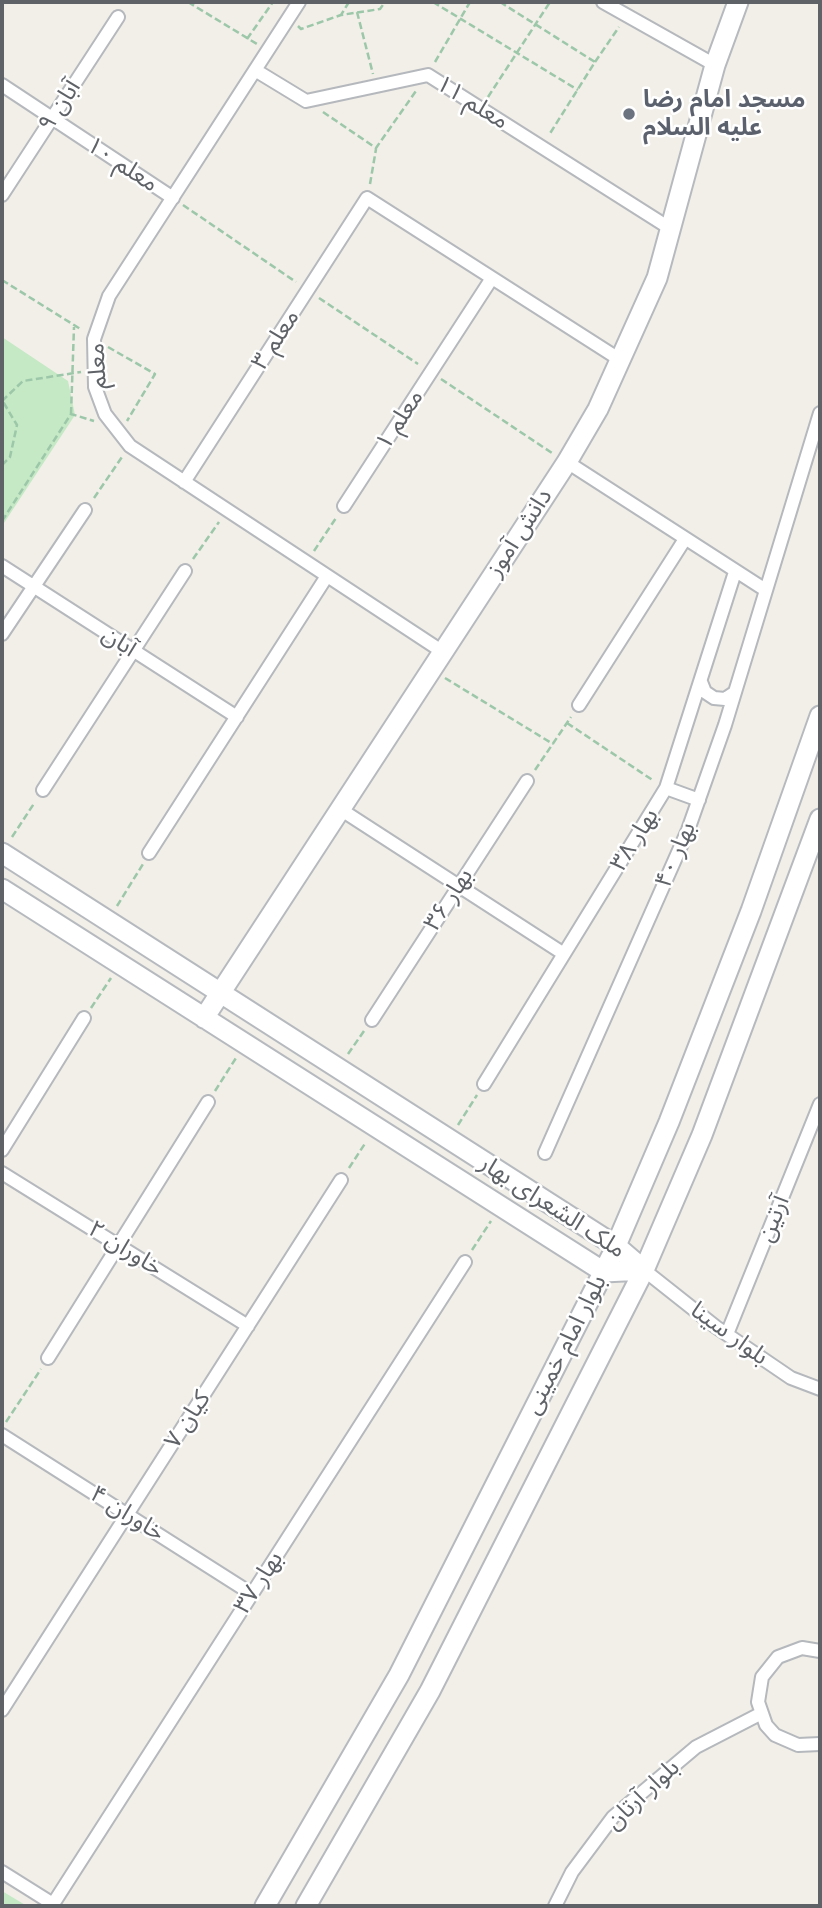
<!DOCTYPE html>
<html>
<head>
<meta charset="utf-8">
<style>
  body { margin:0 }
  #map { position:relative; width:822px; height:1908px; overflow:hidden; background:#f1efe8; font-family:Arial,sans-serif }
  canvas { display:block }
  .frame { position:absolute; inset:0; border:4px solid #5f6368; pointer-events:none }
</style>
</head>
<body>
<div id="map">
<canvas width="822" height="1908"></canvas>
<div class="frame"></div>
</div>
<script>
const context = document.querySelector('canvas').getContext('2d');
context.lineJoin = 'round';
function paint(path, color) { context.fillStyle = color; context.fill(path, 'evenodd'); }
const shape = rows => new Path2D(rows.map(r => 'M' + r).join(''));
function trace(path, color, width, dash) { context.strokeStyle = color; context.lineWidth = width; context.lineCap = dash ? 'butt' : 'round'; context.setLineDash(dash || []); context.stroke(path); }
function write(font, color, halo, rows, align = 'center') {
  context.font = font + ' Arial,"Noto Sans Arabic",sans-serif'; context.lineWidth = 5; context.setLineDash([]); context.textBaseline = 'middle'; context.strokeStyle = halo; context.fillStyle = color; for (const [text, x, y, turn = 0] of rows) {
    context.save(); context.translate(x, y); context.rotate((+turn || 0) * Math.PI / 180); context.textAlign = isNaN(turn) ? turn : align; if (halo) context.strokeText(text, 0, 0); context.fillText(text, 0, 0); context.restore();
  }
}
paint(shape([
  [2,337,68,381,75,415,2,526],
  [2,1891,27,1906,2,1906]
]), '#c5e8c5');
const street = shape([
  [299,2,109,296,94,339,95,387,105,414,130,446,443,652],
  [603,2,715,65],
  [255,70,306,101,428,75,671,229],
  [2,85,173,198],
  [2,195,118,17],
  [567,462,764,589],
  [184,482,367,198,622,361],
  [344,506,492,278],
  [2,566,237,717],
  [2,634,85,510],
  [701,682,705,692,714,698,725,699,734,693],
  [579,705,685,539],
  [666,788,699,800],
  [43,790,185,571],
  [340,809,564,954],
  [149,853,327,576],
  [372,1020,527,781],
  [484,1084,666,788,735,572],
  [2,1150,84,1018],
  [545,1153,688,830,725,725,820,413],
  [2,1173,248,1326],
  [644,1270,716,1327,791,1378,820,1389],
  [727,1334,820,1104],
  [48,1358,208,1102],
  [2,1435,252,1594],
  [820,1651,802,1648,778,1657,762,1677,758,1702,766,1725,775,1735,798,1745,820,1744],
  [2,1710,341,1180],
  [2,1872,53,1904,465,1262],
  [555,1906,572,1872,613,1817,696,1747,760,1714]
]);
const secondary = shape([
  [2,853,616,1246,644,1270],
  [2,889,604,1272,644,1270],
  [204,1018,567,462,598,409,657,278,715,65,738,2],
  [265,1906,399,1675,612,1255,669,1122,751,911,820,716],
  [306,1906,430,1691,644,1270,702,1135,820,819]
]);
trace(street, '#b5b8bc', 16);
trace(secondary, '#b6babf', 23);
trace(shape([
  [188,2,257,44],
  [349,2,341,15,380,9,385,2],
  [433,2,578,90],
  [500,2,595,62,549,135],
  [357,12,373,74],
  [298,26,301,29,341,15],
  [247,39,273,2],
  [435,62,470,2],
  [595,62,619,27],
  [488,97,550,2],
  [323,112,376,148,416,91],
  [370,184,376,149],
  [183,205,296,282],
  [2,280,82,330],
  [319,298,418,364],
  [108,347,155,374,127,421],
  [441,379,552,453],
  [2,401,23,381,81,372],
  [71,414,74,327],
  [2,465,10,457,17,425,2,400],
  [94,498,122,457],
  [2,521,71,414,94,421],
  [314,551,336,518],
  [193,559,219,522],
  [445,678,553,744],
  [567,723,654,781],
  [535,770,571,717],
  [12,837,35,802],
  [117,906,143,864],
  [91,1008,111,978],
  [348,1054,364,1031],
  [215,1091,236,1058],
  [458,1125,477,1095],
  [349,1168,366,1142],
  [472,1250,491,1221],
  [6,1422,41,1369]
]), '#9cc7a9', 2.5, [7, 3.5]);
trace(street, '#fff', 12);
trace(secondary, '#fff', 19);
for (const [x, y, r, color] of [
  [629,114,7,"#6b7280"]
]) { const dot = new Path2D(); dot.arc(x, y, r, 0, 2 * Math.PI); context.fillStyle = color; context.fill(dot); trace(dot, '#fff', 2.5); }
write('bold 24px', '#5b616d', '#fff', [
  ["مسجد امام رضا",643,100],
  ["علیه السلام",643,128]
], 'left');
write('24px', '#5f6368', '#fff', [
  ["معلم ۱۱",472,103,32],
  ["آبان ۹",60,106,-57],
  ["معلم ۱۰",122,165,33],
  ["معلم ۳",276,340,-57],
  ["معلم",98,366,-93],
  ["معلم ۱",400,420,-57],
  ["دانش آموز",520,533,-57],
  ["آبان",119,642,33],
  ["بهار ۳۸",635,840,-58],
  ["بهار ۴۰",676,855,-67],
  ["بهار ۳۶",449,900,-57],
  ["ملک الشعرای بهار",552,1207,33],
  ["آرتین",774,1219,-68],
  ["خاوران ۲",125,1249,32],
  ["بلوار سینا",729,1334,36],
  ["بلوار امام خمینی",566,1345,-63],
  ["کیان ۷",188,1420,-57],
  ["خاوران ۴",127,1514,32],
  ["بهار ۳۷",259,1583,-57],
  ["بلوار آرتان",643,1795,-43]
]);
</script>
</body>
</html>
